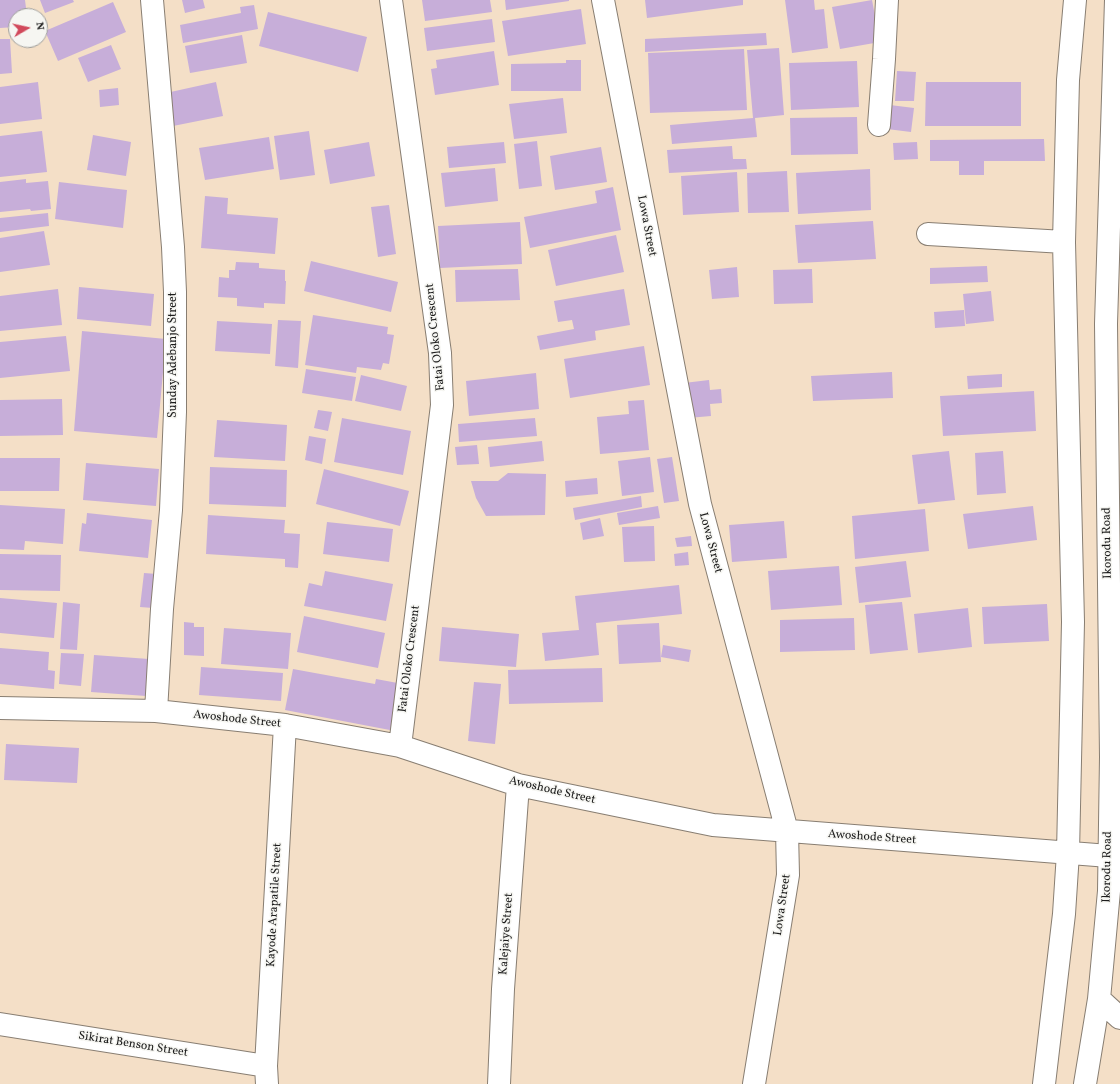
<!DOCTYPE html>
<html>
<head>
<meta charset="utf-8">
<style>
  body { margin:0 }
  #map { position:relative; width:1120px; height:1084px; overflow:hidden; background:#f4dfc7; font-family:Vollkorn,serif }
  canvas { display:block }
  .north { position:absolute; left:8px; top:8px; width:40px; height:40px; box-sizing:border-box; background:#f6f6f2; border:1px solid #9f9f9c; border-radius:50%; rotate:81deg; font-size:11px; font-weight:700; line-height:16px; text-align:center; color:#1c1c1c }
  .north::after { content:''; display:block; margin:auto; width:14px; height:18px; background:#d1495b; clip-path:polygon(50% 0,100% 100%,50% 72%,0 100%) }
</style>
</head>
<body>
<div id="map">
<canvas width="1120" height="1084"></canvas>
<div class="north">N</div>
</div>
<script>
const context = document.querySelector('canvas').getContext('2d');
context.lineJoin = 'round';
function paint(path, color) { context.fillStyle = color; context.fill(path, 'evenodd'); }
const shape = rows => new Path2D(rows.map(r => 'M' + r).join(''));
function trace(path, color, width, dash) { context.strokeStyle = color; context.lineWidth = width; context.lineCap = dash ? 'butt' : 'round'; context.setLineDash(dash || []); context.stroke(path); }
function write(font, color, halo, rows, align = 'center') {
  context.font = font + ' Vollkorn,serif'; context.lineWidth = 3; context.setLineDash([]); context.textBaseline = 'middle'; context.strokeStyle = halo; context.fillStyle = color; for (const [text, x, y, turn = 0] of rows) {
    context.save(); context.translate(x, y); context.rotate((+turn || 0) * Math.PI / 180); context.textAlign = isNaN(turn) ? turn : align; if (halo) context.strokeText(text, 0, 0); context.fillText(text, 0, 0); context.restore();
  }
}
paint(shape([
  [0,0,25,0,27,16,16,16,16,27,0,28],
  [40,0,73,0,74,2,45,13],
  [182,0,203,0,205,8,185,13],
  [422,0,490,0,492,12,425,21],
  [505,0,569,0,569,1,506,10],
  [645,0,743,0,743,5,647,18],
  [785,0,814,0,815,10,824,9,828,48,792,53],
  [872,0,880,42,840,49,832,7],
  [113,2,126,32,58,61,45,31],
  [254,5,258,29,183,43,180,25,241,13,240,7],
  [581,9,586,44,508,56,502,21],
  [268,12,367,37,358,72,259,46],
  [492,19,495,42,427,51,424,28],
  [766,33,767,45,645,52,645,39],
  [242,35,247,63,190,73,185,46],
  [0,39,10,39,12,73,0,74],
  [111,45,121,69,88,82,78,58],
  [779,48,784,115,755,118,757,137,672,144,670,125,753,118,747,50],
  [744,49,747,110,650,113,648,53],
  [494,51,499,85,435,95,431,69,437,68,436,60],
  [566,60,581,60,581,91,511,91,511,64,566,63],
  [857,61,859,107,791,110,789,63],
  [897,71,916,72,914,101,895,101],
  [38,82,42,119,0,124,0,87],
  [216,82,223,116,173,126,166,93],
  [926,82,1021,82,1021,126,925,126],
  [118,88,119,105,100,107,99,90],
  [563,98,567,133,514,139,509,104],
  [890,105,914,108,911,132,887,129],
  [857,117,858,154,791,155,790,118],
  [42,131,47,172,0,177,0,136],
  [309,131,315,175,280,180,274,136],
  [93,135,131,142,126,176,87,170],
  [269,137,274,169,205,180,199,148],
  [1044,139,1045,161,984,161,984,175,959,175,959,161,930,161,930,140],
  [537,141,542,186,519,189,514,144],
  [369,142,375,176,330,184,324,150],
  [504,142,506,163,449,168,447,147],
  [917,142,918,159,894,160,893,143],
  [732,146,733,159,746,159,747,169,669,173,667,150],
  [601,147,607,182,555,190,550,156],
  [495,168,498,201,445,207,441,173],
  [870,169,871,210,798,214,796,173],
  [787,171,789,212,748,213,747,173],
  [737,172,739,212,683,215,681,176],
  [26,179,26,183,48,181,51,209,31,211,30,209,0,212,0,182],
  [59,182,127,190,123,228,55,219],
  [613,187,621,230,530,248,524,217,597,203,595,191],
  [205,196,228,198,227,214,278,218,275,254,201,248],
  [389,205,396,254,378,257,371,207],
  [48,213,49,226,0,232,0,218],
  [873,221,876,259,798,263,795,225],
  [520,222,522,264,440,268,438,226],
  [44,231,50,265,0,272,0,238],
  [616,235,624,272,556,286,548,250],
  [311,261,398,282,391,312,304,291],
  [236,262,259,263,259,268,285,270,285,281,286,281,285,304,264,303,264,308,237,306,237,298,218,297,219,277,229,278,229,270,235,270],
  [987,266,988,282,930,284,930,268],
  [737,267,739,297,712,299,709,270],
  [518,269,520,300,456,302,455,270],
  [812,269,813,303,774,304,773,270],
  [79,287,154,294,151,326,77,319],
  [58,289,62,325,0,331,0,296],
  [624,289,630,325,595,331,596,340,540,350,537,336,574,329,572,320,558,322,554,301],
  [991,291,994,321,966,324,963,294],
  [964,310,965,326,935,328,934,312],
  [313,315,388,327,387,334,394,335,389,364,383,363,381,370,357,367,356,373,305,365],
  [278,320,301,321,298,368,275,366],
  [217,321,272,324,270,354,215,351],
  [82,331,166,339,157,438,74,431],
  [66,336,70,371,0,378,0,342],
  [644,346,650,385,570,398,564,359],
  [306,369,356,377,352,401,302,393],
  [892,372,893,398,813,401,811,376],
  [536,373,539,409,469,416,466,381],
  [1002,374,1002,387,968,389,967,376],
  [361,375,407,386,401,411,355,401],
  [709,380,710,390,721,389,722,403,710,404,711,416,688,418,684,383],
  [1034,391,1036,431,943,436,940,396],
  [62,399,63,435,0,436,0,400],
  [644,400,649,450,600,454,597,417,629,414,628,401],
  [318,410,332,412,328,431,314,428],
  [342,418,411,431,403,475,334,462],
  [535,418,537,436,459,442,458,424],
  [217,420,287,425,285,461,214,457],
  [309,436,326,439,322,464,305,460],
  [542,441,544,461,490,467,488,447],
  [477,445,479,464,457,465,455,447],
  [949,451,955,500,918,504,912,455],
  [1003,451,1006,493,977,495,975,453],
  [650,457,654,492,622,496,618,461],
  [672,457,679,501,664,503,657,459],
  [0,458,60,458,59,491,0,491],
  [86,463,159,469,156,506,83,500],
  [210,467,287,470,286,507,209,504],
  [324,469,409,491,400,526,316,504],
  [508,473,546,474,545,515,486,516,476,498,471,481,498,481],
  [597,478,598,494,566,497,565,481],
  [641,496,642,507,575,520,573,508],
  [0,505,65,509,63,544,25,541,24,550,0,549],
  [658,506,660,518,619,525,617,513],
  [1033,506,1037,540,968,549,963,514],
  [925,509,929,551,855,559,852,516],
  [87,513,152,520,148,558,79,551,82,523,86,524],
  [208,515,285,520,284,533,300,534,298,568,285,567,285,559,206,554],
  [600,518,604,536,583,540,580,523],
  [784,521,787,558,732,562,729,525],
  [327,522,393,529,389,562,323,554],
  [654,526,655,561,624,562,622,527],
  [691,536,692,546,677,547,675,538],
  [688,552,689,565,675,566,674,554],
  [0,554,61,555,60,591,0,590],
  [906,561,911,597,859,603,855,567],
  [839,566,842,605,771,610,768,571],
  [325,571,393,584,386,621,304,606,309,583,322,586],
  [144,573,157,574,153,608,140,607],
  [679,585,682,614,596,623,599,655,545,661,542,633,579,630,575,596],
  [0,598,57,603,54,638,0,633],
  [63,602,80,604,77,650,60,649],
  [902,602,908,650,870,654,865,605],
  [1047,604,1049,641,984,644,982,607],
  [968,608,972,647,918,653,914,614],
  [304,616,385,633,378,668,297,652],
  [854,618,855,650,780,652,780,620],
  [184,622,194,623,194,627,204,627,204,656,184,655],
  [659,623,661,662,619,664,617,625],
  [442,627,519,634,516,667,439,661],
  [224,628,291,633,288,669,221,664],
  [663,645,691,650,689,662,661,657],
  [0,648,49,652,48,670,55,671,54,689,0,684],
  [61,653,84,654,81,686,59,684],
  [94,655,149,659,146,696,91,692],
  [201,667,283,673,281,701,199,695],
  [602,668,603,702,509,704,508,670],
  [293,669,375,684,376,679,403,684,395,731,285,710],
  [474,682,501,684,495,744,468,741],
  [6,744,79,748,77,783,4,780]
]), '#c7aed9');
const minor = shape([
  [152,0,173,247,175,292,175,412,171,510,162,609,156,711],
  [391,0,440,353,442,405,400,746],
  [603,0,700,504,787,831,788,875,754,1084],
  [879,125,884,59,887,0],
  [928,234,1064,242],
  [0,708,156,711,285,725,400,746,518,785,713,825,1109,856],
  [0,1024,266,1066],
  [267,1084,266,1066,285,725],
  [499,1084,503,989,518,785],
  [1044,1084,1064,914,1068,853,1073,622,1064,242,1068,80,1075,0]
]);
const highway = shape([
  [1099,999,1120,1018],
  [1085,1084,1099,999,1109,891,1111,757,1106,324,1116,0]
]);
trace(minor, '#887e72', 24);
trace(highway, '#887e72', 24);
trace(minor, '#fff', 22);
trace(highway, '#fff', 22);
write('12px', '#1c1c1c', '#f6f6f2', [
  ["Lowa Street",646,226,79],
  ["Fatai Oloko Crescent",436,337,-96],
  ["Sunday Adebanjo Street",174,355,-90],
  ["Lowa Street",710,543,75],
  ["Ikorodu Road",1108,543,-91],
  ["Fatai Oloko Crescent",410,659,-83],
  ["Awoshode Street",237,720,6],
  ["Awoshode Street",552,791,13],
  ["Awoshode Street",872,838,4],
  ["Ikorodu Road",1108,867,-89],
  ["Kayode Arapatile Street",275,905,-87],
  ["Lowa Street",783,905,-82],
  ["Kalejaiye Street",507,934,-86],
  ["Sikirat Benson Street",133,1045,9]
]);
</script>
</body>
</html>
